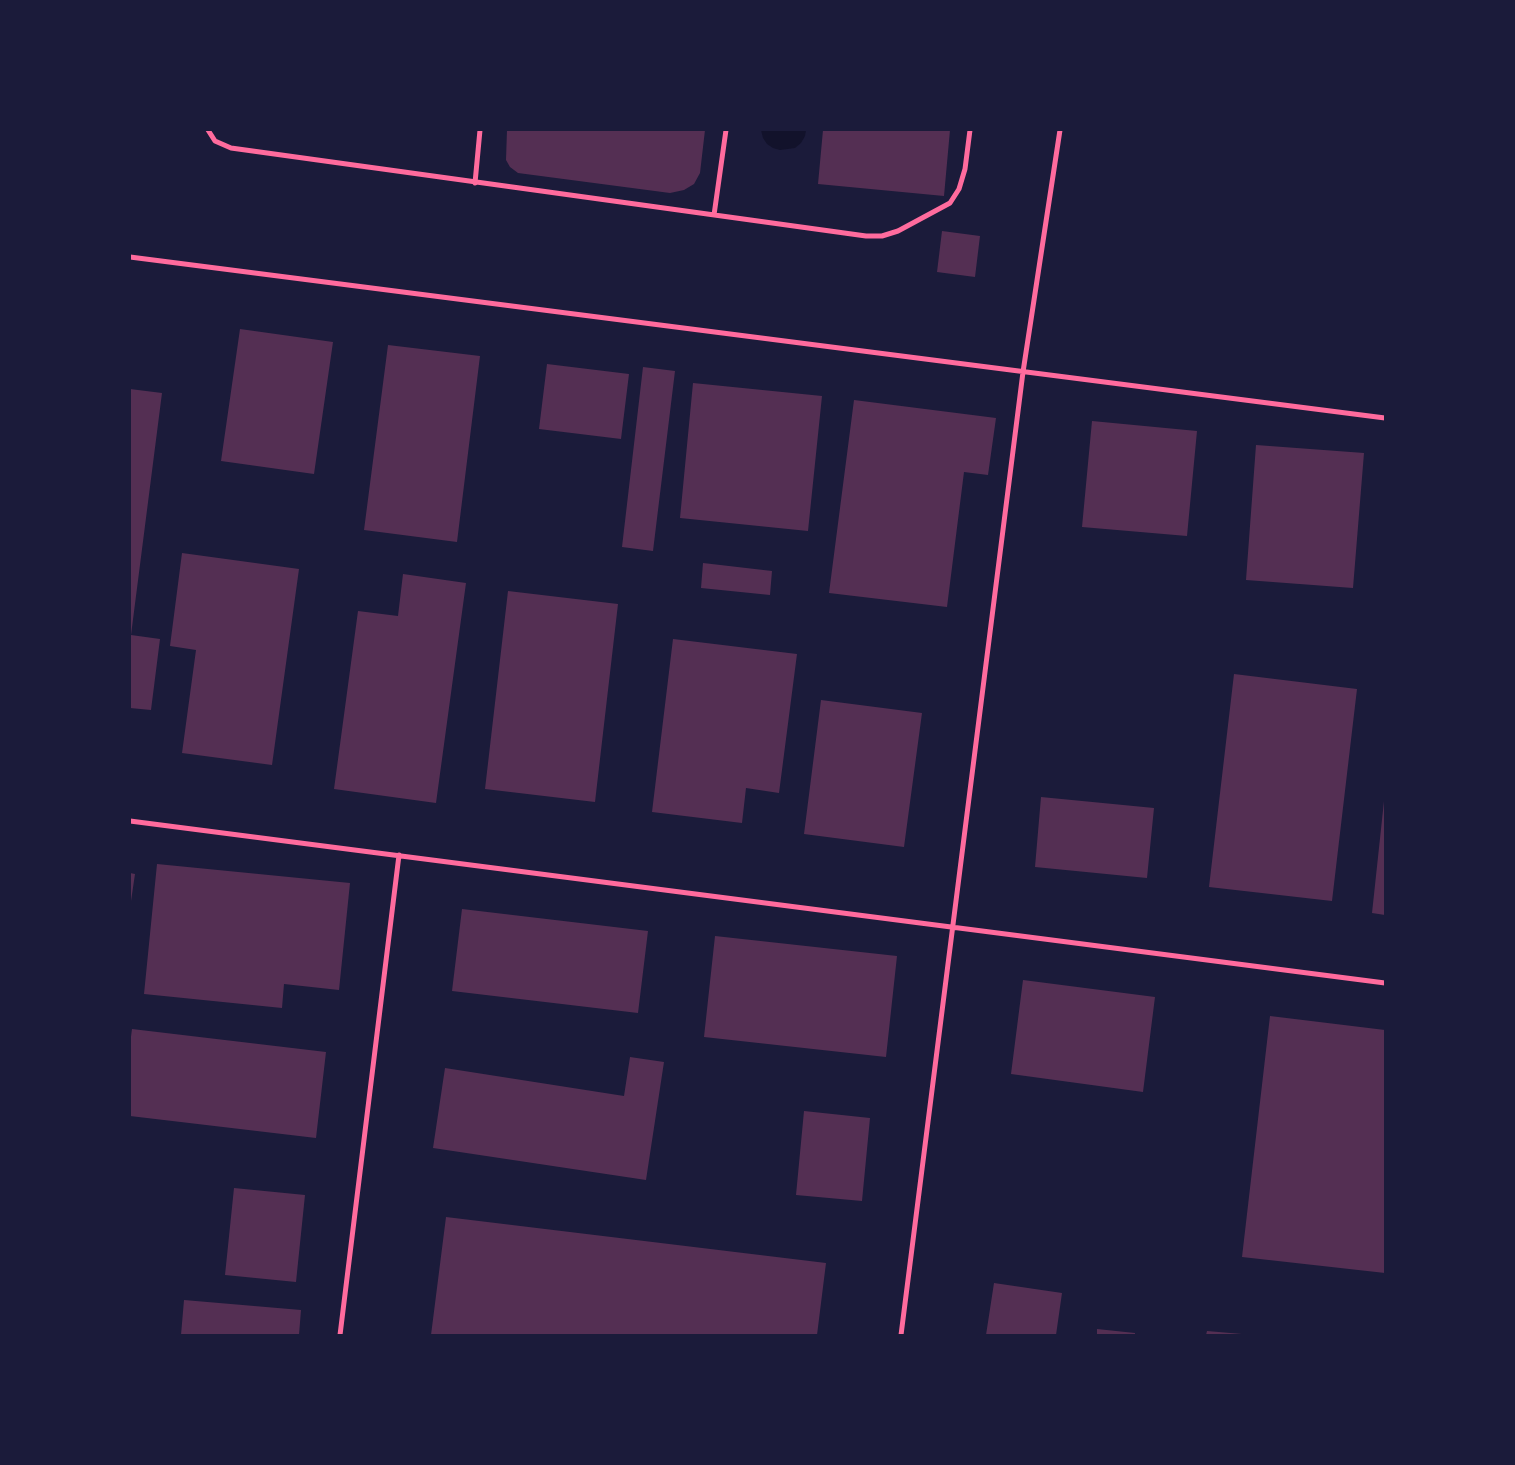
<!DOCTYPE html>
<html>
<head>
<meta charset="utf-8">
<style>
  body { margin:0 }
  #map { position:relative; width:1515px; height:1465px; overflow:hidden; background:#1b1b3a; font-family:"Archivo Narrow",sans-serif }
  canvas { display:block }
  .frame { position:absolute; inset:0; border:131px solid #1b1b3a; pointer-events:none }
</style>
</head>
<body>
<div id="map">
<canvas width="1515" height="1465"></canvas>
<div class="frame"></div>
</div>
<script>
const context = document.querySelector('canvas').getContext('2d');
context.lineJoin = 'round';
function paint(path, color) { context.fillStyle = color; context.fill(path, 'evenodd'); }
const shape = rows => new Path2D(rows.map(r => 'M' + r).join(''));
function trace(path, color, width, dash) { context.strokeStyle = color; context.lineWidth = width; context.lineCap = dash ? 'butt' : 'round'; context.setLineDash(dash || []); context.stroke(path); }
paint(shape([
  [761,130,806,130,805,136,801,143,795,148,780,150,773,148,767,144,763,138]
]), '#12122b');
paint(shape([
  [507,130,705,130,700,173,694,184,684,190,670,193,518,173,510,167,506,160],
  [823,130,950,130,944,196,818,184],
  [942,231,980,236,975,277,937,272],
  [240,329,333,342,314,474,221,461],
  [388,345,480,356,457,542,364,530],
  [547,364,629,374,621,439,539,429],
  [643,367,675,371,653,551,622,547],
  [693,383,822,396,808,531,680,518],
  [130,389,162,393,131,635,160,639,151,710,130,708],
  [854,400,996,418,988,475,964,472,947,607,829,593],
  [1092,421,1197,431,1187,536,1082,527],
  [1256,445,1364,453,1353,588,1246,580],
  [182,553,299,569,272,765,182,753,196,650,170,646],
  [703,563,772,571,770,595,701,588],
  [403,574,466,583,436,803,334,789,358,611,398,616],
  [508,591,618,604,595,802,485,789],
  [673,639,797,654,779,793,746,788,742,823,652,812],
  [1234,674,1357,689,1332,901,1209,887],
  [821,700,922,713,904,847,804,834],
  [1041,797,1154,808,1147,878,1035,867],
  [1384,801,1385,802,1385,915,1372,913],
  [157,864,350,883,339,990,284,984,282,1008,144,994],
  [130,873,135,874,131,901,130,901],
  [462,909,648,931,638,1013,452,991],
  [715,936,897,956,886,1057,704,1037],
  [1023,980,1155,997,1143,1092,1011,1074],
  [1270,1016,1385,1030,1385,1273,1242,1257],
  [132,1029,326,1052,316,1138,130,1116,130,1044],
  [630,1057,664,1062,646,1180,433,1148,445,1068,624,1096],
  [804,1111,870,1118,862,1201,796,1195],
  [234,1188,305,1195,296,1282,225,1275],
  [446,1217,826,1263,817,1335,431,1335],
  [994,1283,1062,1293,1056,1335,986,1335],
  [184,1300,301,1310,299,1335,181,1335],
  [1097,1329,1135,1333,1135,1335,1097,1335],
  [1207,1331,1242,1334,1242,1335,1206,1335]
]), '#542f53');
trace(shape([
  [208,130,215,141,231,148,866,236,882,236,898,231,950,203,959,189,965,169,970,130],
  [475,183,480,130],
  [714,215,726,130],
  [130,257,1385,418],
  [130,821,1385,983],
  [340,1335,399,855],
  [901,1335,1023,372,1060,130]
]), '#ff6b9d', 5);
</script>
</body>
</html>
